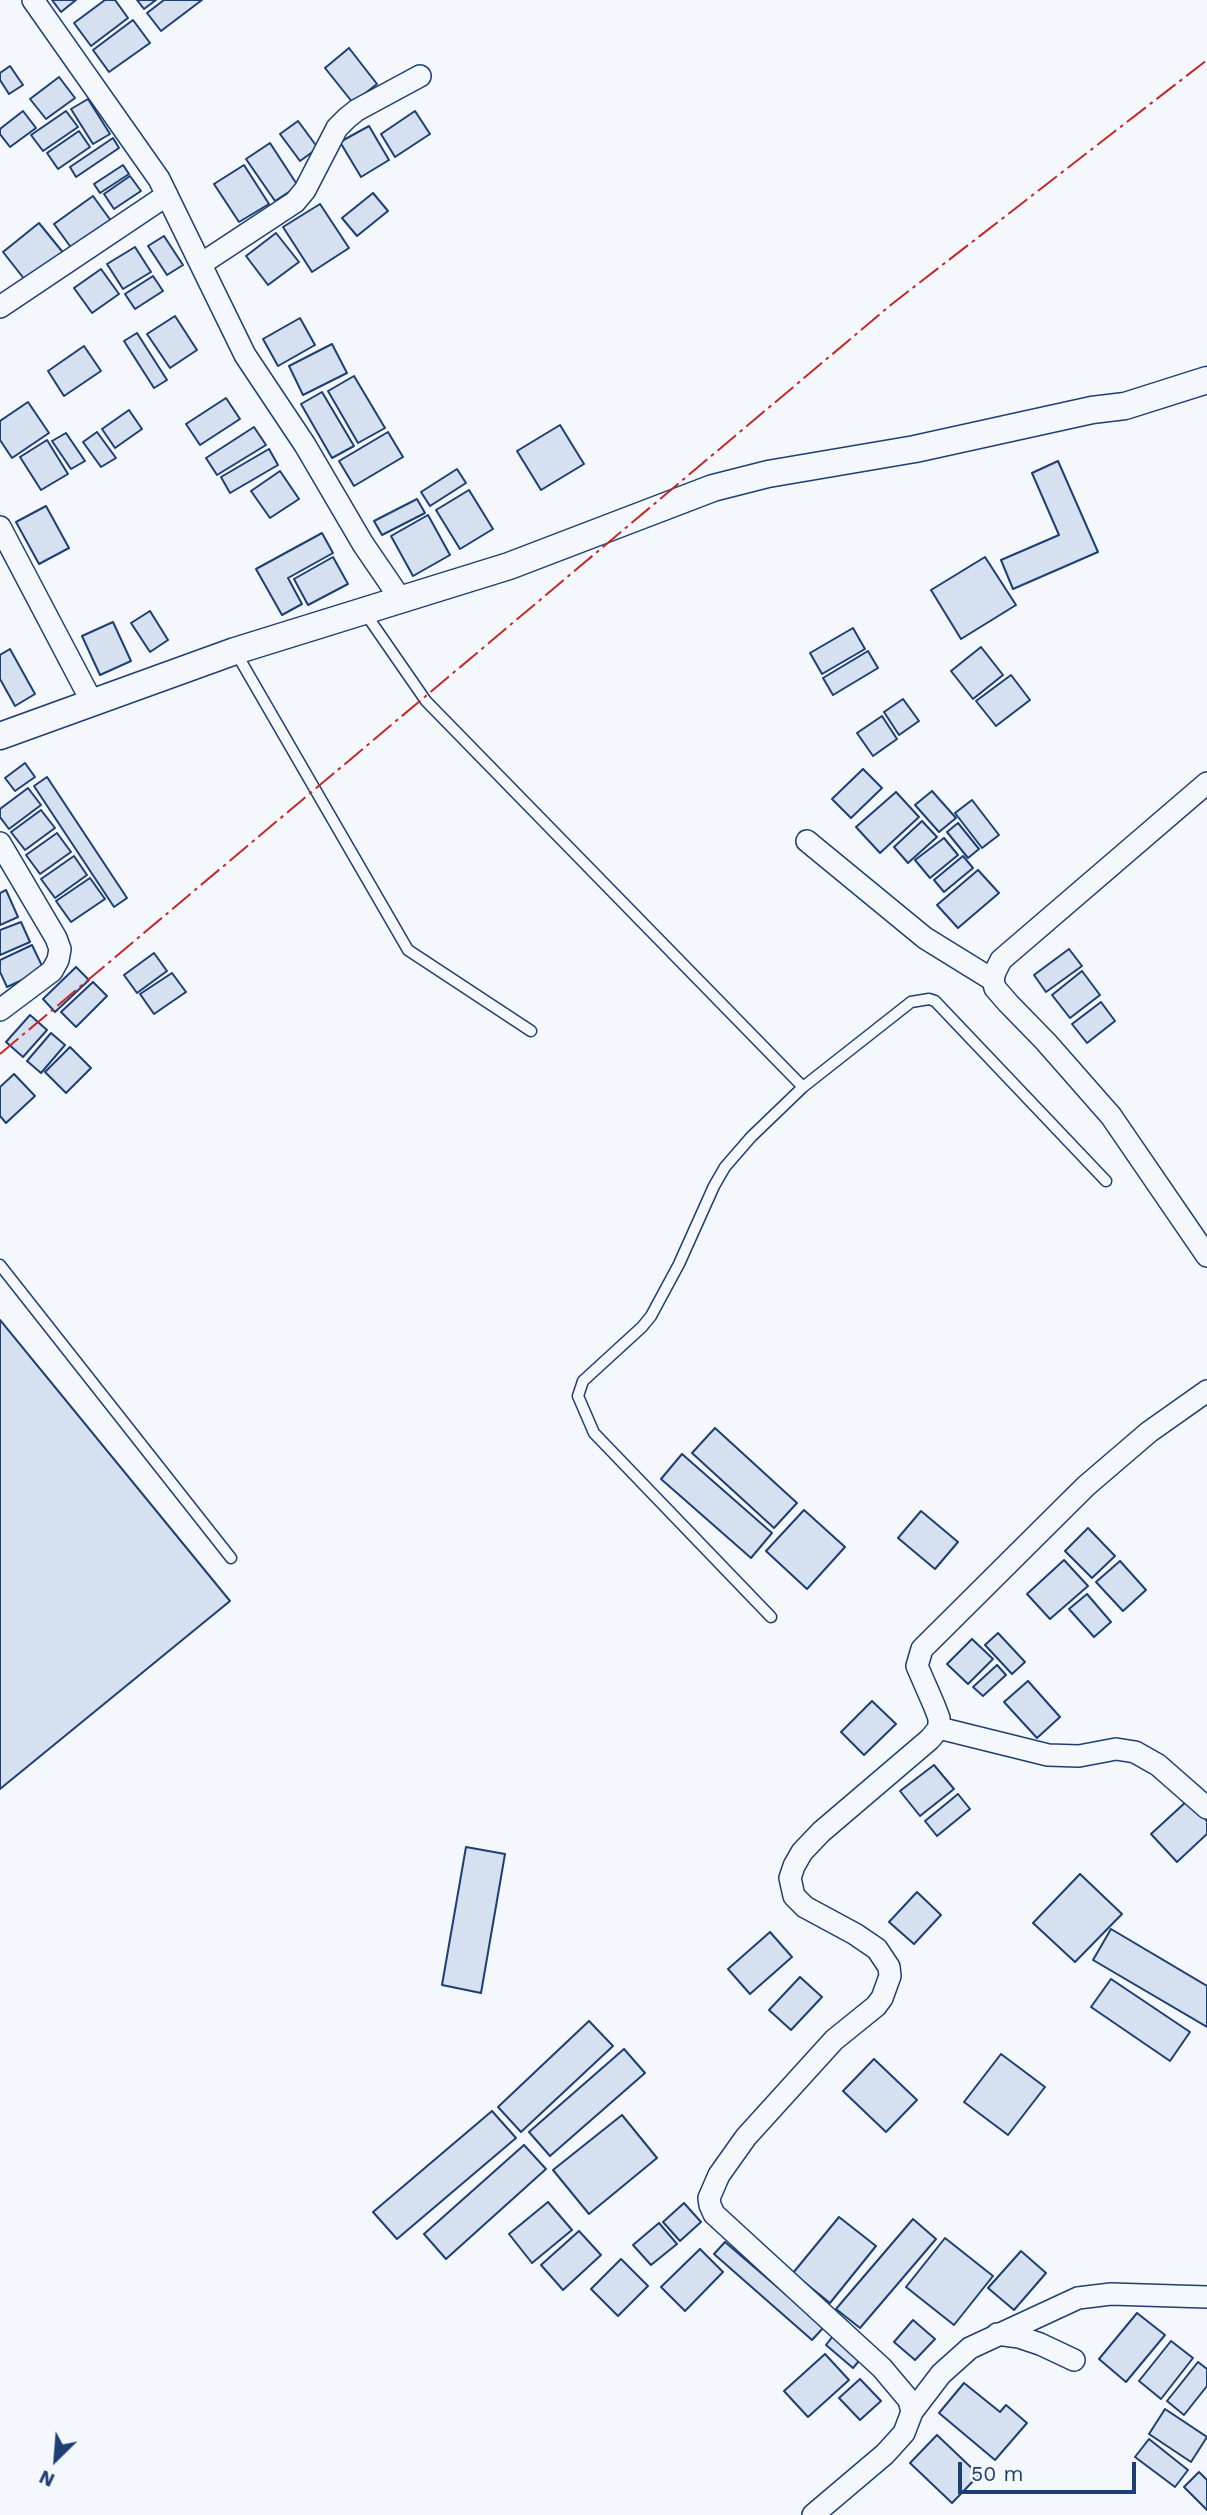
<!DOCTYPE html>
<html>
<head>
<meta charset="utf-8">
<style>
  body { margin:0 }
  #map { position:relative; width:1207px; height:2515px; overflow:hidden; background:#f4f7fb; font-family:"Work Sans",sans-serif }
  canvas { display:block }
  .north { position:absolute; left:21px; top:2424px; width:70px; height:70px; -webkit-text-stroke:5px #f4f7fb; paint-order:stroke; rotate:205deg; font-size:19px; font-weight:700; line-height:28px; text-align:center; color:#1d3f73 }
  .north::after { content:''; display:block; margin:auto; width:24px; height:32px; background:#1d3f73; clip-path:polygon(50% 0,100% 100%,50% 72%,0 100%) }
  .scale { position:absolute; left:958px; top:2462px; width:178px; height:32px; box-sizing:border-box; border:4px solid #1d3f73; border-top:0; padding-left:9px; font-size:21px; line-height:24px; white-space:nowrap; color:#1d3f73; -webkit-text-stroke:5px #f4f7fb; paint-order:stroke }
</style>
</head>
<body>
<div id="map">
<canvas width="1207" height="2515"></canvas>
<div class="north">N</div>
<div class="scale">50 m</div>
</div>
<script>
const context = document.querySelector('canvas').getContext('2d');
context.lineJoin = 'round';
function paint(path, color) { context.fillStyle = color; context.fill(path, 'evenodd'); }
const shape = rows => new Path2D(rows.map(r => 'M' + r).join(''));
function trace(path, color, width, dash) { context.strokeStyle = color; context.lineWidth = width; context.lineCap = dash ? 'butt' : 'round'; context.setLineDash(dash || []); context.stroke(path); }
const building = shape([
  [52,0,76,0,61,12,52,0],
  [105,0,115,0,128,18,91,46,74,23,105,0],
  [137,0,156,0,144,9,137,0],
  [164,0,202,0,161,31,147,13,164,0],
  [133,20,150,43,109,72,93,50,133,20],
  [349,48,377,84,353,103,325,68,349,48],
  [10,66,23,85,9,94,0,80,0,73,10,66],
  [59,77,75,98,46,119,30,99,59,77],
  [88,99,110,134,93,144,71,109,88,99],
  [23,111,36,128,10,147,0,134,0,129,23,111],
  [66,111,78,127,43,151,31,135,66,111],
  [415,111,430,134,395,157,381,134,415,111],
  [298,121,318,148,300,161,280,134,298,121],
  [369,126,389,160,361,177,340,142,369,126],
  [79,131,90,147,58,169,47,153,79,131],
  [113,138,119,148,76,177,70,167,113,138],
  [270,143,298,186,275,201,246,159,270,143],
  [123,165,129,174,100,193,94,184,123,165],
  [244,165,269,204,239,222,214,184,244,165],
  [130,176,141,191,114,209,104,194,130,176],
  [373,193,388,211,357,236,342,218,373,193],
  [93,196,114,225,75,253,54,224,93,196],
  [320,204,349,248,312,272,283,227,320,204],
  [39,223,65,255,29,285,3,252,39,223],
  [276,233,299,262,268,285,246,256,276,233],
  [164,236,183,265,167,275,148,246,164,236],
  [135,247,151,272,123,289,107,264,135,247],
  [101,269,119,294,92,313,74,288,101,269],
  [153,276,163,291,135,309,125,294,153,276],
  [175,316,197,350,170,368,147,334,175,316],
  [300,318,315,345,278,366,263,339,300,318],
  [137,333,167,380,154,388,124,341,137,333],
  [332,344,347,373,303,395,289,366,332,344],
  [84,346,101,371,64,396,48,371,84,346],
  [354,376,385,428,358,443,328,391,354,376],
  [322,392,354,446,332,458,301,404,322,392],
  [226,398,240,419,200,445,186,424,226,398],
  [28,402,49,433,12,458,0,440,0,421,28,402],
  [129,410,142,429,115,448,102,429,129,410],
  [560,425,584,464,541,490,517,451,560,425],
  [254,427,266,445,217,475,206,458,254,427],
  [97,432,116,458,101,467,83,442,97,432],
  [388,432,403,457,354,486,339,461,388,432],
  [66,433,85,461,71,469,52,441,66,433],
  [47,440,68,474,41,490,20,457,47,440],
  [269,449,278,465,230,493,221,477,269,449],
  [1058,461,1098,552,1013,589,1001,560,1059,535,1032,473,1058,461],
  [457,469,466,483,430,506,421,492,457,469],
  [280,471,299,499,270,518,251,491,280,471],
  [469,490,493,529,460,549,436,510,469,490],
  [417,499,425,513,382,535,374,521,417,499],
  [46,506,69,548,39,564,16,522,46,506],
  [428,515,450,555,413,576,391,536,428,515],
  [322,533,333,553,288,578,302,604,282,615,256,569,322,533],
  [333,557,348,584,308,605,294,579,333,557],
  [985,557,1016,605,961,639,931,590,985,557],
  [150,611,168,640,150,652,131,623,150,611],
  [113,622,131,661,100,675,82,636,113,622],
  [853,628,865,649,822,674,810,653,853,628],
  [981,647,1003,675,973,699,951,671,981,647],
  [10,649,35,694,15,706,0,679,0,655,10,649],
  [868,651,878,668,833,695,823,678,868,651],
  [1011,675,1030,700,996,726,976,701,1011,675],
  [903,699,919,721,899,735,884,712,903,699],
  [882,716,897,739,873,756,857,733,882,716],
  [25,763,35,777,15,791,5,778,25,763],
  [863,769,882,788,851,818,832,799,863,769],
  [47,777,127,898,114,907,34,786,47,777],
  [28,788,41,805,9,829,0,817,0,809,28,788],
  [932,791,956,818,939,832,915,805,932,791],
  [896,792,919,817,880,853,856,827,896,792],
  [972,800,999,835,982,848,955,813,972,800],
  [41,810,55,828,25,850,11,832,41,810],
  [922,821,937,837,908,863,894,847,922,821],
  [958,823,979,849,968,858,947,832,958,823],
  [57,833,71,852,40,874,26,855,57,833],
  [944,838,958,855,930,878,915,860,944,838],
  [74,856,87,875,55,898,41,879,74,856],
  [963,856,973,868,944,892,934,880,963,856],
  [978,870,999,893,958,928,937,905,978,870],
  [90,878,105,899,71,922,56,901,90,878],
  [6,890,18,917,0,925,0,893,6,890],
  [21,922,30,942,0,955,0,930,21,922],
  [32,945,44,970,7,987,0,972,0,960,32,945],
  [1069,949,1082,966,1046,992,1034,975,1069,949],
  [154,953,167,971,137,993,124,975,154,953],
  [76,967,89,980,55,1012,43,999,76,967],
  [1082,971,1100,995,1070,1018,1052,995,1082,971],
  [172,973,186,992,154,1014,140,994,172,973],
  [93,982,107,996,76,1027,61,1012,93,982],
  [1101,1002,1115,1021,1087,1043,1072,1024,1101,1002],
  [30,1015,47,1030,23,1057,6,1042,30,1015],
  [51,1033,65,1045,41,1073,27,1061,51,1033],
  [70,1047,91,1068,66,1093,45,1072,70,1047],
  [14,1074,35,1096,6,1123,0,1116,0,1087,14,1074],
  [0,1320,230,1601,0,1789,0,1320],
  [715,1428,797,1503,774,1528,692,1453,715,1428],
  [682,1454,772,1533,751,1558,661,1479,682,1454],
  [804,1510,845,1547,807,1589,766,1551,804,1510],
  [921,1511,958,1542,935,1569,898,1538,921,1511],
  [1088,1528,1115,1556,1092,1578,1065,1551,1088,1528],
  [1064,1560,1088,1586,1050,1619,1027,1594,1064,1560],
  [1120,1561,1146,1590,1123,1611,1096,1582,1120,1561],
  [1087,1594,1111,1622,1094,1637,1069,1609,1087,1594],
  [998,1633,1025,1662,1012,1674,985,1645,998,1633],
  [972,1639,993,1659,968,1684,947,1664,972,1639],
  [997,1665,1006,1675,983,1696,973,1687,997,1665],
  [1028,1681,1060,1717,1037,1738,1004,1702,1028,1681],
  [872,1701,896,1724,864,1755,841,1732,872,1701],
  [934,1765,954,1789,920,1816,900,1791,934,1765],
  [958,1794,970,1809,937,1836,925,1821,958,1794],
  [1188,1800,1207,1821,1207,1834,1177,1862,1151,1834,1188,1800],
  [466,1847,505,1854,481,1993,442,1985,466,1847],
  [1080,1874,1122,1914,1075,1962,1033,1923,1080,1874],
  [917,1892,941,1915,914,1944,889,1922,917,1892],
  [1111,1929,1207,1986,1207,2027,1093,1960,1111,1929],
  [770,1932,792,1957,750,1994,728,1969,770,1932],
  [800,1977,822,1997,791,2030,769,2010,800,1977],
  [1111,1979,1190,2032,1170,2061,1091,2007,1111,1979],
  [589,2021,613,2046,521,2132,498,2107,589,2021],
  [624,2049,645,2073,550,2156,529,2132,624,2049],
  [1001,2054,1045,2087,1008,2135,964,2102,1001,2054],
  [874,2059,917,2100,886,2132,843,2091,874,2059],
  [492,2111,516,2138,397,2239,373,2212,492,2111],
  [622,2115,657,2158,589,2214,553,2170,622,2115],
  [524,2145,546,2169,446,2259,424,2234,524,2145],
  [548,2202,572,2230,532,2263,509,2234,548,2202],
  [684,2203,701,2222,680,2241,663,2222,684,2203],
  [839,2217,876,2246,830,2303,793,2273,839,2217],
  [913,2219,936,2239,860,2328,836,2309,913,2219],
  [659,2223,677,2244,651,2265,633,2245,659,2223],
  [579,2231,601,2255,563,2290,541,2265,579,2231],
  [945,2238,993,2276,954,2325,906,2287,945,2238],
  [725,2242,824,2327,812,2340,714,2254,725,2242],
  [700,2249,723,2272,685,2311,661,2287,700,2249],
  [1021,2251,1046,2273,1014,2310,988,2288,1021,2251],
  [621,2259,648,2286,618,2316,591,2289,621,2259],
  [1137,2313,1165,2335,1126,2382,1099,2359,1137,2313],
  [913,2320,935,2339,915,2360,894,2342,913,2320],
  [836,2332,864,2355,853,2368,826,2345,836,2332],
  [1171,2341,1193,2358,1161,2399,1139,2381,1171,2341],
  [825,2354,849,2380,808,2417,784,2391,825,2354],
  [1198,2362,1207,2369,1207,2386,1184,2415,1167,2401,1198,2362],
  [860,2379,881,2401,860,2420,839,2398,860,2379],
  [964,2383,1000,2412,1006,2405,1027,2423,995,2460,939,2413,964,2383],
  [1165,2409,1207,2437,1191,2462,1149,2434,1165,2409],
  [937,2435,979,2475,952,2503,910,2463,937,2435],
  [1149,2439,1188,2470,1175,2487,1135,2457,1149,2439],
  [1199,2472,1207,2480,1207,2510,1184,2487,1199,2472]
]);
paint(building, '#d5e0f0');
trace(building, '#1d3f73', 2);
const service = shape([
  [363,610,426,701,803,1087,911,1002,929,999,935,1001,1106,1181],
  [235,651,408,950,531,1031],
  [0,1265,231,1558],
  [771,1617,594,1433,578,1396,583,1381,642,1327,651,1316,679,1264,714,1186,725,1167,751,1137,803,1087]
]);
const minor = shape([
  [33,0,159,179,245,355,305,445,363,544,402,601],
  [201,264,295,202,305,190,337,128,347,118,357,110,420,76],
  [0,307,167,195],
  [0,527,92,702],
  [1207,783,1001,960,995,972,993,980,995,988,1008,1003,1046,1042,1111,1116,1207,1256],
  [807,841,925,938,993,980],
  [0,843,56,938,60,949,58,960,52,971,0,1010],
  [939,1728,1048,1755,1079,1756,1116,1749,1135,1752,1158,1765,1207,1808],
  [997,2334,1019,2337,1040,2344,1074,2360],
  [912,2412,941,2374,970,2348,1078,2298,1111,2294,1207,2297],
  [813,2515,885,2454,904,2433,912,2412,909,2400,882,2368,714,2214,710,2205,709,2198,719,2175,746,2137,834,2040,876,2006,882,1998,890,1976,889,1967,877,1949,855,1934,805,1907,794,1896,790,1878,794,1866,802,1852,821,1832,930,1739,939,1728,939,1718,934,1705,917,1666,922,1649,1086,1486,1149,1432,1207,1391]
]);
const tertiary = shape([
  [0,736,235,651,509,566,713,488,768,474,915,449,1092,410,1125,406,1207,380]
]);
trace(service, '#1d3f73', 13);
trace(minor, '#1d3f73', 24);
trace(tertiary, '#1d3f73', 29);
trace(service, '#f4f7fb', 10);
trace(minor, '#f4f7fb', 21);
trace(tertiary, '#f4f7fb', 26);
trace(shape([
  [0,1054,892,304,1207,60]
]), '#c62828', 2, [24, 5, 3.5, 5]);
</script>
</body>
</html>
